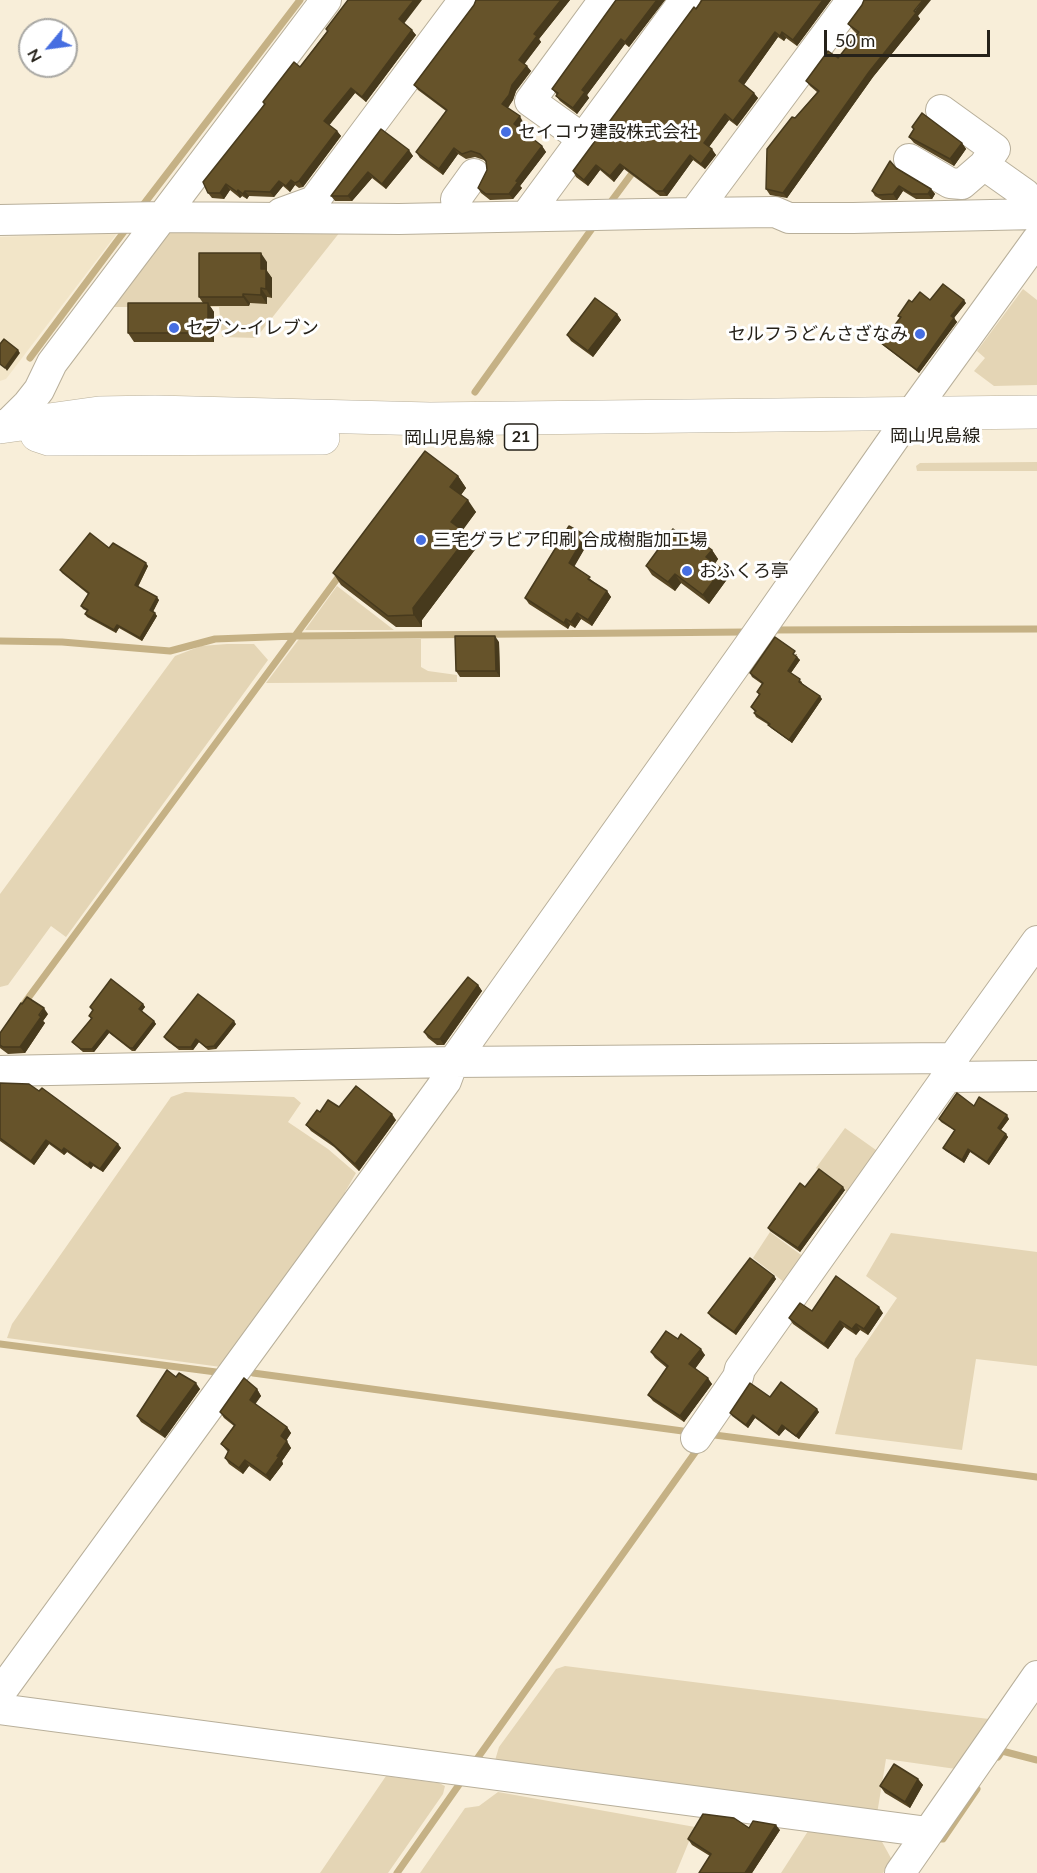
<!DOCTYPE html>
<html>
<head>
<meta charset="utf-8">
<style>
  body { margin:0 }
  #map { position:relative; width:1037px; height:1873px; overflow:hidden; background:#f8eed9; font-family:Lato,sans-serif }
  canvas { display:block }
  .north { position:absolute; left:18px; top:18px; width:60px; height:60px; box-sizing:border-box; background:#fff; border:2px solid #a8a7a3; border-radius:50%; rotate:241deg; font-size:16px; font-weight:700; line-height:24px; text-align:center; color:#26221a }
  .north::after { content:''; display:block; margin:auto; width:21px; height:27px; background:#466ee1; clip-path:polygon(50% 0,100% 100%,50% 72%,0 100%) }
  .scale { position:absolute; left:824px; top:30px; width:166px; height:27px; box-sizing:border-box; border:3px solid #26221a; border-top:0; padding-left:8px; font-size:18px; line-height:21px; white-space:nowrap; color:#26221a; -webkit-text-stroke:4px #fff; paint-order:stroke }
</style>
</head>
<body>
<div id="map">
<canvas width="1037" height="1873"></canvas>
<div class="north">N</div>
<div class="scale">50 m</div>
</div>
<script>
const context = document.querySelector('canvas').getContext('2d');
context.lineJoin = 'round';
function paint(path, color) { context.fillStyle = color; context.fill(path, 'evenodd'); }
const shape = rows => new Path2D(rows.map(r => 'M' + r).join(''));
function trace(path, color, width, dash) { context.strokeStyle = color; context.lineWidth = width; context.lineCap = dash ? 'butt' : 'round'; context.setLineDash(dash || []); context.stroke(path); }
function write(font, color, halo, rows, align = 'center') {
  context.font = font + ' Lato,"Noto Sans JP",sans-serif'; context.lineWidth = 6; context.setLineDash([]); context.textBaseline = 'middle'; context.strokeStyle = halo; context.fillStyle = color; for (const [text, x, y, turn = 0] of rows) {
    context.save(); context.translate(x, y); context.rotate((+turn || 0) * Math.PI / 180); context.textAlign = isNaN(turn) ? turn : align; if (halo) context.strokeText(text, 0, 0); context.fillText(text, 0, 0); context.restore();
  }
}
paint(shape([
  [118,232,6,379,0,381,0,237]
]), '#f2e5c8');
paint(shape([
  [165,232,340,232,256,338,222,337,219,307,109,307],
  [1023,289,1037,300,1037,385,994,386,974,371,985,358,977,351],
  [1037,462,1037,471,917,471,916,466,920,463],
  [337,586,394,630,305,630],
  [299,639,421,639,421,667,428,671,457,675,457,682,266,683],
  [227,644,254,644,268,660,66,937,51,926,8,985,0,987,0,894,175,656,201,646],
  [185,1092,294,1097,301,1103,288,1122,328,1149,356,1173,345,1192,345,1201,221,1367,7,1338,12,1324,171,1097],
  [845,1128,883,1155,854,1197,816,1168],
  [770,1232,808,1260,789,1286,753,1258],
  [891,1233,1037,1252,1037,1366,976,1359,962,1450,835,1434,855,1359,897,1298,866,1276],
  [565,1666,997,1720,963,1770,886,1759,877,1814,493,1767,499,1747,556,1669],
  [386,1776,439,1783,445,1786,443,1794,388,1873,320,1873],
  [498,1792,695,1827,676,1873,420,1873,465,1808,479,1806],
  [810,1828,881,1840,892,1860,883,1873,781,1873]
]), '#e4d5b5');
trace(shape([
  [607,207,636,168],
  [140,209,300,0],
  [30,358,129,225],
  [475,392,596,223],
  [770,630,1037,629],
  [0,641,62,642,170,651,215,639,295,636,745,632],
  [23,1005,342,572],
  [0,1344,216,1372],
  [253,1373,690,1432],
  [707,1434,1037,1477],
  [998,1757,1002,1751,1037,1760],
  [474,1763,699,1447],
  [940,1839,943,1839,977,1789],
  [397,1873,463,1779]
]), '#c5b185', 7);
const minor = shape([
  [941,110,995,149,984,165],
  [583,139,530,101,604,0],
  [909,159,950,183,962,184,984,165,1025,194,1035,205,1037,211],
  [281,213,314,201,464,0],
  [694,213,852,0],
  [526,216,685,0],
  [458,217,456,199,474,174],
  [0,220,162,217,399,219,694,213,775,212,789,218,853,218,1037,214],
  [6,426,28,404,39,390,52,363,326,0],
  [0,1071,453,1062,953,1058],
  [947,1077,1037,1076],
  [696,1438,738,1377,740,1369,947,1077,953,1058,1037,941],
  [0,1693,446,1081,453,1062,751,643,911,414,1037,240],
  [0,1709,928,1832],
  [900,1873,1037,1676]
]);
const major = shape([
  [0,427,99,413,155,412,430,419,1037,412],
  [37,435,49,439,323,438]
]);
trace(minor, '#b8af9a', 32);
trace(major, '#b8af9a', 34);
trace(minor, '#fff', 30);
trace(major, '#fff', 33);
paint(shape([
  [476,0,570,0,539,39,541,42,524,64,531,71,516,91,513,100,508,108,523,122,519,128,542,146,546,152,520,186,522,188,513,199,490,200,481,193,478,188,487,170,486,162,484,160,475,157,466,159,458,154,443,175,420,158,416,152,446,111,418,90,414,85,474,5],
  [616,0,665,0,629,47,625,44,587,95,589,98,577,114,560,101,556,96,557,95,552,89],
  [702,0,831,0,797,46,786,38,784,41,778,37,744,85,758,98,737,126,729,120,709,147,716,155,705,169,693,160,667,196,660,196,624,169,614,182,600,170,588,186,576,177,573,171],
  [862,5,918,16,920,19,873,77,787,198,770,195,766,189,795,118,817,92,810,86,806,81,838,58,857,34,852,29,848,24],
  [404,23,416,35,366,102,355,93,329,125,337,131,341,136,303,187,299,188,295,185,290,192,283,186,274,197,249,196,247,199,242,196,240,198,230,190,224,199,212,198,208,193,264,104,263,102,300,67,327,31,326,29],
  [912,127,962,143,966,149,954,166,914,143,909,137,914,130],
  [381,129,413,156,386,189,372,178,352,201,335,201,331,196],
  [896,168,931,189,935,194,932,199,916,199,903,191,897,200,882,200,875,196,872,191],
  [267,262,267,271,272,278,272,298,267,297,267,304,250,303,249,306,210,306,214,312,214,342,134,342,128,333,203,303,199,297],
  [930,300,966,303,954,318,957,322,919,373,884,346,881,343,900,318,898,316,912,302],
  [617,314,621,320,593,357,571,341,567,335],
  [458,476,466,488,461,495,476,512,462,530,469,535,477,547,422,620,422,627,396,627,341,585,333,573],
  [589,541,574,566,594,582,607,591,611,597,592,626,581,619,575,628,570,625,568,629,529,604,525,598],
  [693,544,712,550,718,559,715,564,722,569,728,578,709,604,681,583,675,591,652,575,646,566],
  [109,548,148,566,138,587,159,600,153,612,157,616,142,641,119,628,116,633,87,617,85,614,87,611,83,609,81,606,88,594,62,573,60,570],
  [499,642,500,677,460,677,456,671],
  [797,654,796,656,800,660,791,673,802,682,802,683,822,699,792,743,771,728,769,725,756,717,754,713,755,712,751,707,759,695,757,692,762,684,752,677,750,673],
  [478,985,482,991,444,1045,437,1045,428,1038,424,1032],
  [143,1004,145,1007,142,1011,154,1021,156,1024,135,1051,132,1051,109,1033,94,1052,83,1052,75,1045,72,1042,91,1019,89,1016,93,1011,90,1007],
  [48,1014,43,1021,45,1023,25,1053,8,1054,0,1048,0,1033],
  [236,1024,216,1049,208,1050,199,1042,193,1050,179,1050,166,1040,164,1037],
  [0,1083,121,1148,103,1172,93,1166,91,1169,67,1152,64,1155,49,1144,34,1165,0,1141],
  [974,1106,1009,1119,1001,1130,1008,1137,989,1165,970,1152,964,1163,946,1151,943,1148,955,1131,941,1122,939,1119],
  [339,1107,396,1120,359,1171,334,1147,311,1131,306,1125,320,1112],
  [805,1187,845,1190,800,1252,770,1231,768,1228],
  [774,1276,776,1279,736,1335,711,1317,708,1313],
  [812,1311,883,1313,868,1335,860,1330,856,1335,844,1327,828,1349,793,1324,789,1318],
  [678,1339,705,1355,695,1369,712,1384,684,1422,653,1401,648,1395,667,1368,655,1358,651,1352],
  [176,1377,200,1389,165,1438,141,1422,137,1416],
  [257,1389,261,1396,255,1404,287,1427,291,1433,286,1441,291,1448,282,1461,283,1464,270,1481,249,1466,243,1474,229,1464,225,1458,228,1452,221,1444,234,1426,224,1418,220,1412],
  [770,1397,819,1412,799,1439,785,1429,779,1436,755,1418,748,1428,732,1416,730,1413],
  [918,1779,923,1785,910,1808,885,1793,880,1786],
  [780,1830,752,1873,699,1873,710,1856,692,1845,688,1839]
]), '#584724');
paint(shape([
  [414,0,422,0,403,25,399,19],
  [561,0,570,0,539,39,541,42,523,66,519,60,534,34],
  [657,0,665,0,629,47,625,42],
  [823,0,831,0,797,46,793,40],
  [923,0,931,0,918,16,920,19,873,77,787,198,783,193,869,72],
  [412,30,416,35,366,102,362,97],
  [775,32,778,37,743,86,739,81],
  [782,32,786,38,784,41,780,36],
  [621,39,625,44,587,95,589,98,577,114,573,108,582,90],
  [527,66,531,71,516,91,513,100,506,110,502,104,512,85],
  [351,88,355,93,328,127,324,121],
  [754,93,758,98,737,126,733,121],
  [725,114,729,120,708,148,704,143],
  [520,116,523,122,518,130,514,124],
  [337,131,341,136,303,187,299,181],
  [962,143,966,149,954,166,950,159],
  [542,146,546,152,520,186,522,188,513,199,509,194,516,181],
  [454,148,458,154,443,175,439,169],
  [712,149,716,155,705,169,701,164],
  [409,150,413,156,386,189,382,184],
  [690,155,693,160,667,196,663,191],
  [620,164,624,169,614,182,610,176],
  [596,165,600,170,588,186,584,180],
  [368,172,372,178,352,201,348,196],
  [291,180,295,185,290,192,286,186],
  [279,181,283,186,274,197,270,192],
  [226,184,230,190,224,199,220,193],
  [899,186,903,191,897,200,893,194],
  [931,189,935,194,932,199,928,194],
  [238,190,242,196,240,198,237,192],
  [245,191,249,196,247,199,243,194],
  [261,253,267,262,267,271,272,278,272,298,266,289,261,269],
  [261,288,267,297,267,304,261,295],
  [243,294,250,303,249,306,243,297],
  [964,300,966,303,953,319,951,316],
  [208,303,214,312,214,342,208,333],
  [617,314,621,320,593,357,588,351],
  [954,318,957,322,919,373,917,370],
  [18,350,20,353,7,371,5,368],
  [458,476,466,488,458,499,450,487],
  [468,500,476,512,460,534,451,522],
  [469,535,477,547,422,620,422,627,414,615,413,608],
  [585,535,589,541,573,569,569,563],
  [712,550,718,559,713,566,706,557],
  [146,563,148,566,137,588,135,585],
  [722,569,728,578,709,604,703,595],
  [675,574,681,583,675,591,668,582],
  [607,591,611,597,592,626,588,620],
  [157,597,159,600,152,613,150,610],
  [155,613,157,616,142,641,140,638],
  [577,613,581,619,575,628,571,622],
  [566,619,570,625,568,629,564,623],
  [117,625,119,628,116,633,114,630],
  [495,636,499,642,500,677,496,671],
  [797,657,800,660,790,674,788,671],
  [820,696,822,699,792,743,789,740],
  [478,985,482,991,444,1045,440,1039],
  [143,1004,145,1007,141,1012,139,1009],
  [44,1008,48,1014,43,1021,45,1023,25,1053,20,1047],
  [154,1021,156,1024,135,1051,133,1048],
  [234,1021,236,1024,216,1049,214,1046],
  [107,1030,109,1033,94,1052,92,1049],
  [196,1039,199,1042,193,1050,191,1047],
  [392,1114,396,1120,359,1171,355,1164],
  [1007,1115,1009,1119,1000,1131,998,1128],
  [1006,1134,1008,1137,989,1165,987,1162],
  [46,1140,49,1144,34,1165,31,1161],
  [118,1144,121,1148,103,1172,100,1169],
  [64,1148,67,1152,64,1155,62,1151],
  [968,1149,970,1152,964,1163,962,1160],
  [90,1162,93,1166,91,1169,88,1165],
  [843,1187,845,1190,800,1252,798,1248],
  [774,1276,776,1279,736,1335,734,1332],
  [879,1307,883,1313,868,1335,864,1329],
  [840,1321,844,1327,828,1349,824,1344],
  [856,1324,860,1330,856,1335,852,1329],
  [701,1349,705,1355,694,1370,689,1364],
  [708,1378,712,1384,684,1422,680,1416],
  [196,1383,200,1389,165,1438,160,1432],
  [257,1389,261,1396,254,1406,250,1400],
  [817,1409,819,1412,799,1439,796,1436],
  [753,1415,755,1418,748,1428,746,1425],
  [782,1425,785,1429,779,1436,777,1433],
  [287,1427,291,1433,285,1442,281,1436],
  [287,1441,291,1448,282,1461,283,1464,270,1481,266,1475,277,1456],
  [245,1460,249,1466,243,1474,239,1468],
  [918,1779,923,1785,910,1808,905,1802],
  [776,1825,780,1830,752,1873,745,1873]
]), '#473a1d');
const building = shape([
  [348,0,414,0,399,19,412,30,362,97,351,88,324,121,337,131,299,181,295,183,291,180,286,186,279,181,270,192,245,191,243,194,238,190,237,192,226,184,220,193,208,193,203,182,265,104,263,102,294,62,300,67,328,31,326,29,348,0],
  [476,0,561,0,534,34,537,36,519,60,527,66,512,85,509,95,502,104,520,116,514,124,542,146,516,181,518,182,509,194,486,194,478,188,487,170,486,161,480,154,471,151,462,154,454,148,439,169,416,152,447,110,414,85,474,5,476,0],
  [616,0,657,0,625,42,621,39,582,90,585,92,573,108,556,96,558,93,552,89,616,0],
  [702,0,823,0,793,40,782,32,780,36,775,32,739,81,754,93,733,121,725,114,704,143,712,149,701,164,690,155,663,191,656,191,620,164,610,176,596,165,584,180,573,171,694,7,696,9,702,0],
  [864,0,923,0,914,11,916,13,869,72,783,193,766,189,767,149,792,117,795,118,819,91,806,81,828,51,838,58,859,32,848,24,862,5,864,0],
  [922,113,962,143,950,159,909,137,914,129,912,127,922,113],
  [381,129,409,150,382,184,368,172,348,196,331,196,381,129],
  [890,161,896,168,931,189,928,194,912,194,899,186,893,194,878,195,872,191,890,161],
  [199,253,261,253,261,269,266,269,266,289,261,288,261,295,243,294,243,297,199,297,199,253],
  [943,284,964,300,951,316,954,318,917,370,881,343,901,317,898,316,909,300,912,302,920,292,930,300,943,284],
  [595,298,617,314,588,351,567,335,595,298],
  [128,303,208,303,208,333,128,333,128,303],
  [4,339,18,350,5,368,0,364,0,344,4,339],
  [425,451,458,476,450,487,468,500,451,522,469,535,413,608,414,615,388,616,333,573,425,451],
  [569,526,585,535,569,563,590,577,588,579,607,591,588,620,577,613,571,622,566,619,564,623,525,598,569,526],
  [673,529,693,544,697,539,712,550,706,557,722,569,703,595,675,574,668,582,646,566,673,529],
  [90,533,109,548,113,543,146,563,135,585,157,597,150,610,155,613,140,638,117,625,114,630,85,614,88,610,81,606,89,593,60,570,90,533],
  [455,636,495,636,496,671,456,671,455,636],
  [775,637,795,651,793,654,797,657,788,671,800,679,799,682,820,696,789,740,768,725,770,724,754,713,756,711,751,707,760,694,757,692,763,683,750,673,775,637],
  [468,977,478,985,440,1039,433,1039,424,1032,468,977],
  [111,979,143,1004,139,1009,154,1021,133,1048,130,1048,107,1030,92,1049,81,1049,72,1042,92,1018,89,1016,93,1010,90,1007,111,979],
  [198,994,234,1021,214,1046,206,1047,196,1039,191,1047,177,1047,164,1037,198,994],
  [27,997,44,1008,39,1015,41,1017,20,1047,3,1047,0,1045,0,1033,21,1003,22,1004,27,997],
  [0,1083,29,1084,39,1091,42,1088,118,1144,100,1169,90,1162,88,1165,64,1148,62,1151,46,1140,31,1161,0,1138,0,1083],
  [356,1086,392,1114,355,1164,329,1141,306,1125,317,1110,320,1112,328,1100,339,1107,356,1086],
  [957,1093,974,1106,979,1097,1007,1115,998,1128,1006,1134,987,1162,968,1149,962,1160,943,1148,955,1130,939,1119,957,1093],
  [819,1169,843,1187,798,1248,768,1228,800,1183,805,1187,819,1169],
  [750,1258,774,1276,734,1332,708,1313,750,1258],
  [836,1276,879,1307,864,1329,856,1324,852,1329,840,1321,824,1344,789,1318,800,1303,812,1311,836,1276],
  [666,1331,678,1339,681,1334,701,1349,689,1364,708,1378,680,1416,648,1395,668,1366,651,1352,666,1331],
  [167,1370,176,1377,179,1373,196,1383,160,1432,137,1416,167,1370],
  [244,1378,257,1389,250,1400,287,1427,281,1436,287,1441,277,1456,279,1457,266,1475,245,1460,239,1468,225,1458,229,1450,221,1444,235,1425,220,1412,244,1378],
  [781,1382,817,1409,796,1436,782,1425,777,1433,753,1415,746,1425,730,1413,750,1383,770,1397,781,1382],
  [894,1764,918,1779,905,1802,880,1786,894,1764],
  [703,1814,734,1818,749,1828,753,1821,776,1825,745,1873,699,1873,711,1854,688,1839,703,1814]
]);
paint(building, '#66532a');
trace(building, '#473a1d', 1.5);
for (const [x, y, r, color] of [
  [506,132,6,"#466ee1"],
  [174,328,6,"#466ee1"],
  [920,334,6,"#466ee1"],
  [421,540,6,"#466ee1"],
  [687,571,6,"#466ee1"]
]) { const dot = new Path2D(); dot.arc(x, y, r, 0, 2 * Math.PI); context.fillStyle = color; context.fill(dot); trace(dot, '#fff', 2); }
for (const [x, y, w] of [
  [521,437,33]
]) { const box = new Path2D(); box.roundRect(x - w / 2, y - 13, w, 26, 4.5); context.fillStyle = '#fff'; context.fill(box); trace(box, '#26221a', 1.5); }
write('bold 16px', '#26221a', null, [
  ["21",521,437]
]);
write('18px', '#26221a', '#fff', [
  ["セイコウ建設株式会社",518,132],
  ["セブン-イレブン",186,328],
  ["セルフうどんさざなみ",908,334,"right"],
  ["三宅グラビア印刷 合成樹脂加工場",433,540],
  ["おふくろ亭",699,571]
], 'left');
write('18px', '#26221a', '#fff', [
  ["岡山児島線",935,436],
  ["岡山児島線",449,438]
]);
</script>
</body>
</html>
